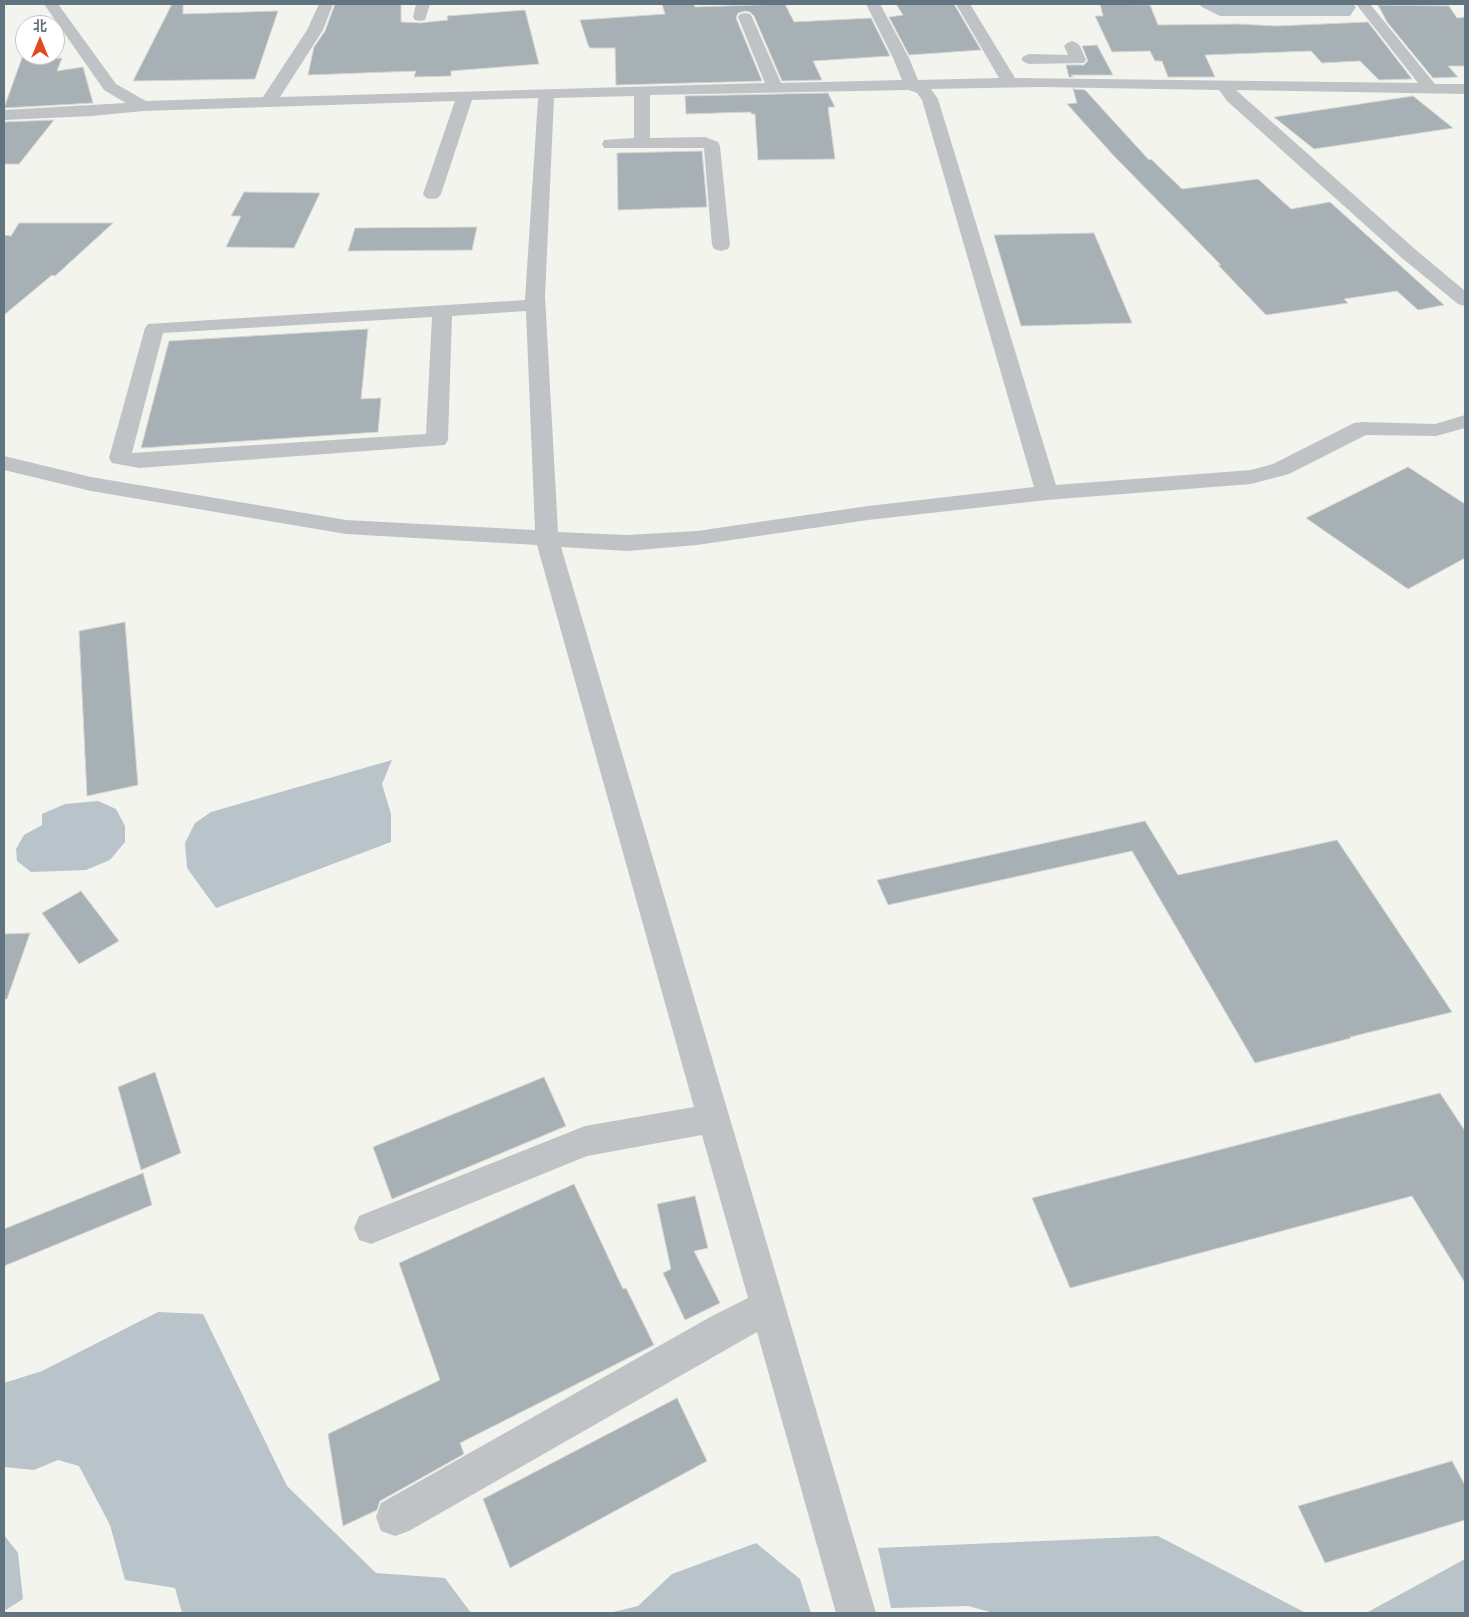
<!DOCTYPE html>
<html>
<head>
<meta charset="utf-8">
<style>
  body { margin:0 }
  #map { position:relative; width:1469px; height:1617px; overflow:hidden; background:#f4f4ef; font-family:"PT Sans","Noto Sans SC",sans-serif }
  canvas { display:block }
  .frame { position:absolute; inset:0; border:5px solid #637481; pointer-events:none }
  .north { position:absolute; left:15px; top:15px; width:50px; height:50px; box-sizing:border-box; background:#fff; border:1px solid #c1c7cd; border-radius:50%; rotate:0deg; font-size:14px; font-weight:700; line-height:20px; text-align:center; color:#637481 }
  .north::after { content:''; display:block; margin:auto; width:18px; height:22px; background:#e24921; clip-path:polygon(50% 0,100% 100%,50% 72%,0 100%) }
</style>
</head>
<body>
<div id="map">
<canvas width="1469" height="1617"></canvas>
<div class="frame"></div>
<div class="north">北</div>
</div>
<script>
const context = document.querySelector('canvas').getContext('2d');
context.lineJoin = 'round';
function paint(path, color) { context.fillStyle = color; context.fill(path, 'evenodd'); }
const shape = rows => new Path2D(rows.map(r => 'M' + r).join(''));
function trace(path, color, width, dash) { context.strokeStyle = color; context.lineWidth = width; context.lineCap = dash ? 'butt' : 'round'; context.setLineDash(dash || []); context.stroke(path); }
paint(shape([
  [1199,4,1353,4,1356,7,1350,16,1220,16,1202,7],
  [392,760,382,784,391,814,391,842,216,908,187,868,185,843,195,823,211,812],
  [98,801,116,809,125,826,125,842,110,860,86,870,31,872,17,861,16,849,24,835,42,825,42,814,65,804],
  [158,1312,203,1314,287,1486,376,1573,445,1578,471,1613,182,1613,175,1588,125,1580,110,1525,79,1466,58,1460,34,1470,4,1467,4,1383,42,1371],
  [4,1535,18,1553,23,1599,4,1611],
  [1158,1536,1306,1613,994,1613,968,1606,891,1608,878,1548],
  [756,1543,800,1579,811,1613,609,1613,638,1606,672,1574],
  [1465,1559,1465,1613,1366,1613]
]), '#b8c4c9');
const building = shape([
  [172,4,183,4,183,14,278,11,255,79,133,81,172,4],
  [335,4,401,4,401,22,420,23,448,20,447,16,525,10,539,64,451,71,451,76,414,77,416,71,308,75,314,47,325,31,335,4],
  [662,4,694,4,695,7,785,4,794,22,871,18,890,56,813,61,822,80,782,81,754,16,750,12,745,11,738,13,736,18,762,81,616,85,615,48,590,48,588,45,580,20,665,14,662,4],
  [896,4,954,4,981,50,909,55,889,17,903,15,896,4],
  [1100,4,1150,5,1158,25,1238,24,1277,26,1368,22,1412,79,1379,80,1360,61,1322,63,1311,51,1205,55,1215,77,1168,77,1162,61,1155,61,1150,51,1112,52,1095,16,1103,16,1100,4],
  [1378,5,1449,6,1457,18,1465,17,1465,66,1448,66,1458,77,1433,78,1387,22,1378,5],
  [1097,45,1113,75,1071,75,1073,77,1069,77,1066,65,1084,65,1088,61,1082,46,1097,45],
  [23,55,46,55,45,59,62,58,57,71,83,67,93,103,4,108,23,55],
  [1073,89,1085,90,1149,160,1151,159,1182,189,1258,179,1291,209,1330,202,1444,305,1418,310,1397,291,1344,299,1348,303,1266,315,1218,265,1221,265,1114,156,1067,104,1077,103,1073,89],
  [828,93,835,107,828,107,835,159,758,160,755,114,751,114,751,112,686,114,685,96,828,93],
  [1413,96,1453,128,1314,149,1274,117,1413,96],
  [54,120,19,164,4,164,4,122,54,120],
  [702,151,707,207,618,210,617,153,702,151],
  [244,192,320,193,294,248,226,247,241,216,231,216,244,192],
  [19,223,113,223,55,276,52,275,4,315,4,235,11,236,19,223],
  [477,227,472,250,348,251,355,228,477,227],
  [1094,233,1132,323,1021,326,994,235,1094,233],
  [368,329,361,399,381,398,378,432,141,448,169,341,368,329],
  [1408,467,1465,504,1465,558,1408,589,1306,518,1408,467],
  [125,622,138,785,87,796,79,631,125,622],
  [1145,821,1178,875,1337,840,1452,1012,1350,1037,1351,1038,1255,1063,1132,851,888,905,877,880,1145,821],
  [81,891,119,941,79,964,42,913,81,891],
  [30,933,7,999,4,999,4,934,30,933],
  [155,1072,181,1153,141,1170,118,1087,155,1072],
  [544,1077,566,1126,392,1199,373,1147,544,1077],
  [1440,1093,1465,1131,1465,1283,1412,1196,1070,1288,1032,1198,1440,1093],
  [143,1173,152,1205,4,1266,4,1229,143,1173],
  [574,1184,623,1289,626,1288,654,1345,460,1443,464,1454,380,1501,377,1510,343,1526,328,1434,440,1380,399,1263,574,1184],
  [695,1196,708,1248,694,1251,720,1303,685,1320,663,1273,671,1269,657,1204,695,1196],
  [677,1398,707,1461,510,1568,483,1499,677,1398],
  [1452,1461,1465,1485,1465,1520,1325,1563,1298,1506,1452,1461]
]);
paint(building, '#a7b0b4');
trace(building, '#d5d5d2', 1);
paint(shape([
  [44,4,58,4,116,84,146,101,263,97,307,30,319,4,333,4,323,30,280,97,765,83,738,17,740,14,745,13,750,14,752,17,781,83,902,80,893,58,866,4,880,4,909,58,918,80,999,78,956,4,970,4,1015,78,1418,83,1356,4,1370,4,1435,84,1465,84,1465,94,1236,90,1416,250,1465,291,1465,306,1458,304,1402,258,1227,101,1219,90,1040,87,931,89,938,99,1056,485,1251,470,1273,464,1354,423,1362,422,1435,424,1465,415,1465,428,1436,436,1366,435,1289,474,1251,484,1047,500,868,520,697,545,627,551,561,547,876,1613,836,1613,757,1332,409,1531,395,1536,381,1531,376,1517,381,1503,712,1316,748,1298,702,1135,587,1156,371,1244,359,1240,354,1228,359,1216,585,1126,694,1107,537,545,346,534,91,491,4,470,4,456,91,477,346,520,535,530,526,311,452,316,448,440,445,445,139,468,112,463,109,458,145,328,148,324,525,300,538,98,472,100,441,194,438,198,432,199,426,198,423,194,455,101,143,111,92,116,4,120,4,110,126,103,104,90,44,4],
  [909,90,917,93,922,100,1034,487,868,506,697,531,627,535,558,532,545,296,554,98,634,96,634,138,604,140,602,144,604,148,704,148,712,245,714,249,721,251,728,249,730,245,720,146,718,142,705,137,650,138,650,95,909,90],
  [432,317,426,434,132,453,163,333,432,317],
  [416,4,430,4,425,20,420,21,415,20,413,17,416,4],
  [1072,41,1077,43,1080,46,1086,60,1084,63,1029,64,1024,62,1021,59,1024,56,1029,54,1068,55,1064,46,1067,43,1072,41]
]), '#bfc3c6');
</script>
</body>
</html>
